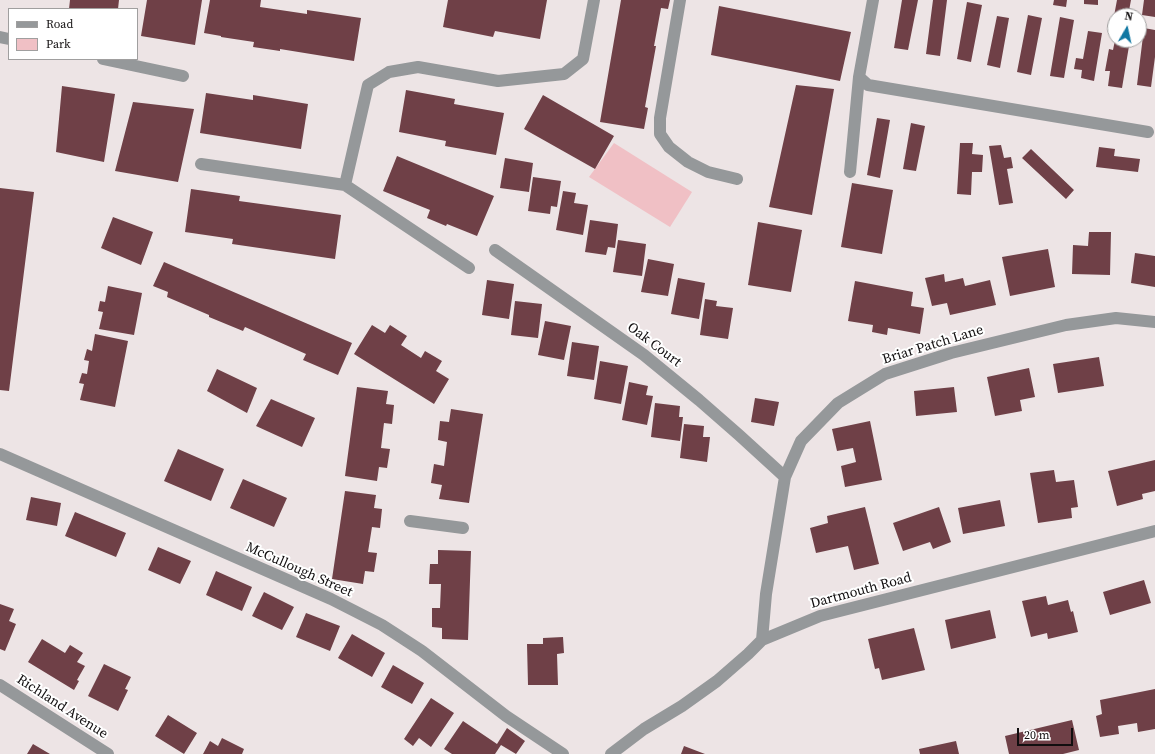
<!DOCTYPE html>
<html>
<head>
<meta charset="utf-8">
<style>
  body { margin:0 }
  #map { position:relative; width:1155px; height:754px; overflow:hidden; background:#ede4e5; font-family:"Source Serif 4",serif }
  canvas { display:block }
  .legend { position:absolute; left:8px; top:8px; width:130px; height:52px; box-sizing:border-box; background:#fff; border:1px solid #a09f9f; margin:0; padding:5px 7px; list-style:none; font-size:12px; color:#110e0f }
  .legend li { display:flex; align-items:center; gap:8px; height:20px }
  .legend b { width:20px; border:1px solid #a09f9f }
  .north { position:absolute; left:1107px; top:8px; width:40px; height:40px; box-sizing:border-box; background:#fff; border:1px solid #a09f9f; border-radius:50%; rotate:9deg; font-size:11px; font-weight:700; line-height:16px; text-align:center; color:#110e0f }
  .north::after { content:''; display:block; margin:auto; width:14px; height:18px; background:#1077a2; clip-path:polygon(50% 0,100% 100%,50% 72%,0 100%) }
  .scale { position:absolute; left:1017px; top:728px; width:56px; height:18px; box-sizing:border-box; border:2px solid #110e0f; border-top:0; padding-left:5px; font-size:12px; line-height:14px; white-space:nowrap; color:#110e0f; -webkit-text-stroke:3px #fff; paint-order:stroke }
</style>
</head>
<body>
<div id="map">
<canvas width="1155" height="754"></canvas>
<ul class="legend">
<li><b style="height:5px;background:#95989a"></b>Road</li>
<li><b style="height:11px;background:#f0c0c5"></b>Park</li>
</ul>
<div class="north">N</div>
<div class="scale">20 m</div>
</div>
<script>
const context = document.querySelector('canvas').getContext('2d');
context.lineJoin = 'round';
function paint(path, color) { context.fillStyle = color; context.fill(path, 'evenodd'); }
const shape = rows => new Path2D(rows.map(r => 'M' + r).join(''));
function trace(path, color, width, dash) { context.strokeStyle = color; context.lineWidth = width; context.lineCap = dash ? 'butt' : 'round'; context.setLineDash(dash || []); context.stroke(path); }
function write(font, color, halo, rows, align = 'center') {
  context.font = font + ' "Source Serif 4",serif'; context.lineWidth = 4; context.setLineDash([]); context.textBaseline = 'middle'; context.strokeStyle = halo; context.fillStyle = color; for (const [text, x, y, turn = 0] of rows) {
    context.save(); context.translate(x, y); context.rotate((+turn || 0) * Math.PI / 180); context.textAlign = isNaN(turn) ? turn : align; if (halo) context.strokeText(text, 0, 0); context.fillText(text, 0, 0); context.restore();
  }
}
paint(shape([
  [614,143,692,192,670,227,589,177]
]), '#f0c0c5');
paint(shape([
  [70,0,119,0,118,9,69,9],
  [147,0,202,0,195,45,141,36],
  [210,0,261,0,260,7,307,14,307,10,361,18,354,61,280,49,280,51,253,47,254,42,221,37,221,36,204,33],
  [448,0,547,0,540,39,495,31,493,37,443,27],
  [621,0,670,0,668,9,661,8,654,46,656,46,645,107,648,108,644,129,600,122],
  [902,0,918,0,908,50,894,48],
  [933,0,947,0,940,56,926,54],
  [1054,0,1067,0,1066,7,1053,5],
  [1084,0,1098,0,1098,5,1084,4],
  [1117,0,1131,0,1128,16,1114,16],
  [1144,0,1155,0,1155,17,1142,15],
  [967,2,982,5,971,62,957,59],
  [719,6,851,32,840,81,711,55],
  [1028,15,1042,18,1031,75,1017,72],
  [997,16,1009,18,1000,68,987,65],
  [1060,17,1074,20,1064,78,1050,76],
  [1144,28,1155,30,1155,57,1151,87,1137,85],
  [1088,31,1102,33,1094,81,1081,78,1082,70,1074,69,1076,58,1083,59],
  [1115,40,1130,40,1122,88,1108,86,1110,71,1105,71,1109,49,1113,50],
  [796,85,834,89,812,215,769,207],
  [62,86,115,94,104,162,56,152],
  [406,90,455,99,454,104,504,113,496,155,445,146,446,141,399,132],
  [206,93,253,100,253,95,308,104,301,149,200,133],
  [543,95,614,136,595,169,524,129],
  [133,102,194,109,178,182,115,171],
  [877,118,890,120,880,178,867,175],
  [911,123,925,126,916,171,903,169],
  [960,143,973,143,972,154,983,155,982,172,972,172,971,195,957,194],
  [1001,145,1004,158,1011,157,1013,168,1007,169,1013,203,999,205,989,146],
  [1099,147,1115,149,1114,156,1140,159,1138,172,1096,167],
  [1031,149,1074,190,1066,199,1022,158],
  [397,156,494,196,477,236,447,224,446,226,427,218,430,210,383,191],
  [505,158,533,163,529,192,500,188],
  [533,177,561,181,557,207,551,206,550,214,528,211],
  [852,183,893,190,882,254,841,247],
  [0,188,34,192,9,391,0,390],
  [191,189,240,196,239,201,341,215,335,259,232,244,233,239,185,232],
  [563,191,576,193,574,203,588,205,583,235,556,230],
  [113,217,153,232,141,265,101,248],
  [590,220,618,224,615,248,608,247,606,255,585,252],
  [758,222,802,230,791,292,748,285],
  [1089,232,1111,232,1110,275,1072,274,1073,245,1088,246],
  [618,240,646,244,642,276,613,272],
  [1048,249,1055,287,1010,296,1002,257],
  [1135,253,1155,256,1155,287,1131,283],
  [648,259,674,264,668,296,641,292],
  [164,262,352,343,338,375,303,360,306,354,245,327,243,331,209,317,209,315,167,297,168,292,153,286],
  [944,274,945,282,963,278,965,286,990,280,996,305,950,315,947,303,932,306,925,278],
  [678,278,705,283,699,319,671,314],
  [487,280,514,284,509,319,482,315],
  [855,281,913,292,911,306,924,308,920,334,888,328,887,335,872,332,873,325,848,321],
  [108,286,142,293,134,335,99,329,103,312,98,311,100,301,105,302],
  [705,299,717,301,716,306,733,308,728,339,700,335],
  [515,301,542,304,538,338,511,335],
  [545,321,571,326,564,360,538,355],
  [372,325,385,333,390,325,407,336,401,345,421,358,425,351,442,361,436,371,449,379,434,404,354,354],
  [95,334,128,341,115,407,80,400,84,384,79,383,82,373,87,374,89,361,84,360,87,349,92,351],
  [572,342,599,346,594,380,567,376],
  [1099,357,1104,386,1058,393,1053,364],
  [600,361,628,366,621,404,594,399],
  [1029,368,1035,397,1020,400,1022,411,995,416,987,377],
  [217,369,257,388,247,413,207,391],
  [629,382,648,386,646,395,653,396,647,425,622,420],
  [357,387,388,391,386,404,394,405,392,424,384,423,381,448,390,449,387,468,379,467,377,481,345,476],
  [954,387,957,412,916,416,914,391],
  [755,398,779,402,774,426,751,422],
  [271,399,315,418,302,447,256,426],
  [655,403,680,406,679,417,683,417,680,441,651,437],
  [451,409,483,414,469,503,439,499,442,485,431,483,434,464,444,466,447,442,438,440,440,421,449,422],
  [870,421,882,480,845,487,841,466,856,462,853,448,837,451,832,429],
  [684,424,704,426,703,437,710,437,707,462,680,458],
  [178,449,224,469,211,501,164,481],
  [1155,460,1155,491,1142,494,1143,499,1117,506,1108,471],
  [1054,470,1056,482,1074,480,1078,507,1071,508,1072,518,1038,523,1030,473],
  [243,479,287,498,274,527,230,508],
  [345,491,376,495,374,508,382,509,380,528,372,527,368,552,377,553,374,572,365,571,363,584,332,579],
  [31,497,61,503,57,526,26,520],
  [1000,500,1005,526,963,534,958,508],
  [865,507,879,564,854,570,848,546,816,553,810,528,828,523,827,516],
  [939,507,951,542,933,549,930,542,903,551,893,523],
  [75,512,126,533,116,557,65,536],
  [158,547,191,561,180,584,148,570],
  [438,550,471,551,468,640,442,639,442,628,432,627,432,608,440,608,441,584,429,584,430,564,438,564],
  [216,571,252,587,242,611,206,595],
  [1144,580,1151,603,1110,615,1103,592],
  [264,592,294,607,282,630,252,616],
  [1046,596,1048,605,1068,600,1071,612,1073,611,1078,632,1048,639,1047,633,1031,637,1022,601],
  [0,604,14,609,9,621,16,624,5,651,0,649],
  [990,610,996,638,951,649,945,620],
  [306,613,340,626,330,651,296,637],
  [914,628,925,670,882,680,879,668,875,669,868,639],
  [352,634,385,653,372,677,338,658],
  [563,637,564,653,557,654,558,685,528,685,527,644,543,644,543,638],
  [42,639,65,653,70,645,83,653,77,662,85,666,77,680,79,681,74,690,28,662],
  [104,664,131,677,125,689,128,690,118,711,88,696],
  [393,665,424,683,412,704,381,687],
  [1155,689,1155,729,1138,732,1137,723,1118,726,1119,734,1100,737,1096,716,1102,714,1100,700],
  [431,698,454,713,431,747,419,738,413,746,404,739],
  [168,715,197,733,184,754,155,736],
  [1072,720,1079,750,1063,754,1009,754,1005,736],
  [463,721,497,744,507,728,525,741,516,754,501,745,495,754,452,754,444,749],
  [222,738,244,749,242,754,203,754,210,741,218,746],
  [956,741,959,754,920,754,919,749],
  [33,744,50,754,27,754],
  [684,746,705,754,681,754]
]), '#6f4047');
trace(shape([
  [680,0,660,118,660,134,669,147,688,162,708,172,737,179],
  [873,0,859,77,868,85,1148,132],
  [0,37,9,39],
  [103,59,183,76],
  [201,164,345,185,469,268],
  [850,172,859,77],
  [345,185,368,85,389,72,418,67,498,81,564,74,583,59,594,0],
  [495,250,644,355,699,400,739,435,785,477],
  [0,454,331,599,382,625,422,651,506,716,563,754],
  [410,521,463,528],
  [762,640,766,594,785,477,801,441,838,403,885,374,951,353,1066,325,1116,318,1155,322],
  [0,685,108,754],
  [611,754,644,729,682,706,717,681,748,654,762,640,820,616,1155,531]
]), '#95989a', 12);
write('14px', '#110e0f', '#fff', [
  ["Oak Court",654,345,37],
  ["Briar Patch Lane",933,345,-17],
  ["McCullough Street",299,570,24],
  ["Dartmouth Road",861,591,-15],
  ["Richland Avenue",62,707,33]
]);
</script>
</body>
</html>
